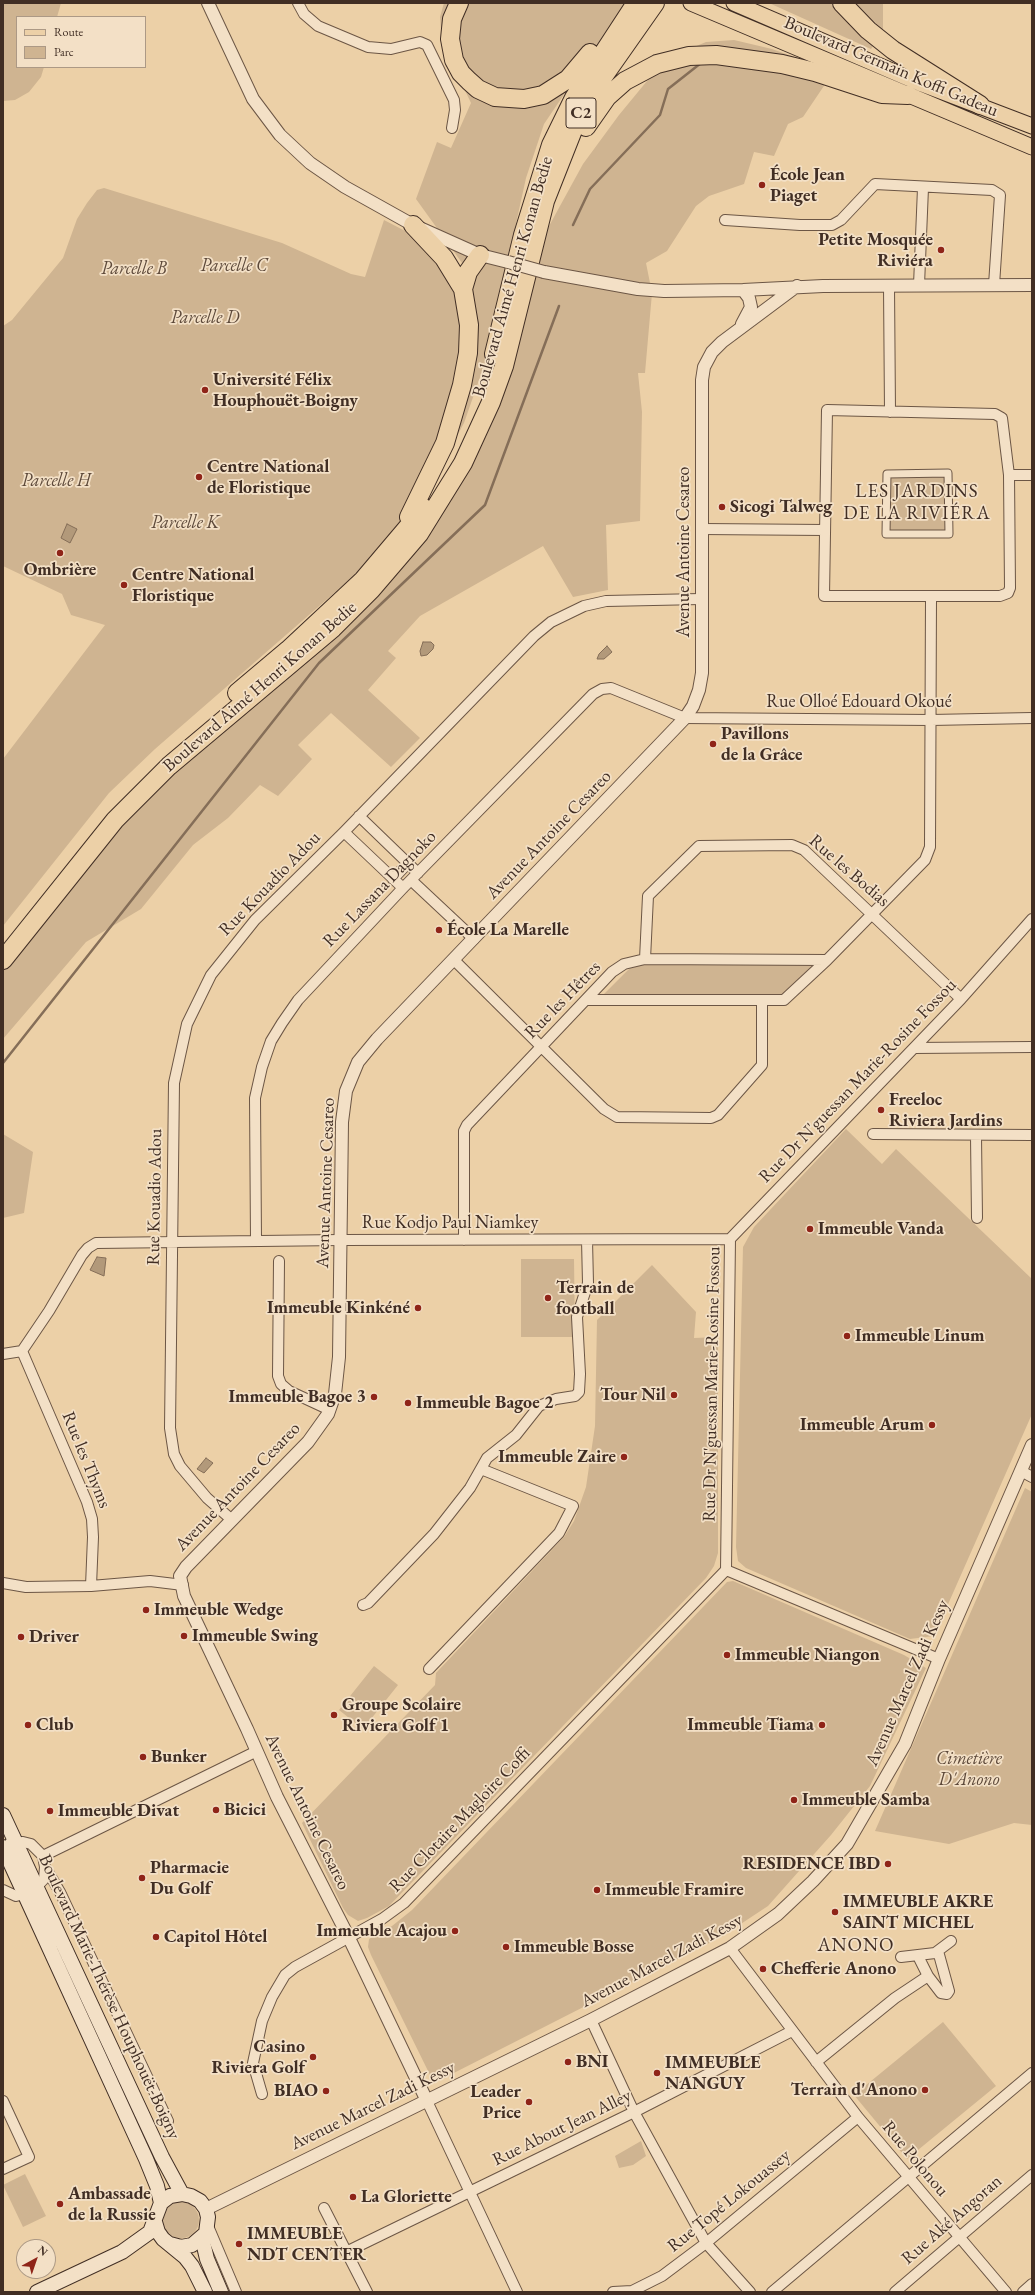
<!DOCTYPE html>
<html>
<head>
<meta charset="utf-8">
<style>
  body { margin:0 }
  #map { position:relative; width:1035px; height:2295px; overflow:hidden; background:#ecd0a7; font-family:"EB Garamond",serif }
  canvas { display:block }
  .frame { position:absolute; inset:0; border:4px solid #412e24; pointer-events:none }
  .legend { position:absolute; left:16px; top:16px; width:130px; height:52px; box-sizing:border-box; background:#f3e0c6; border:1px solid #ac9985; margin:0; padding:5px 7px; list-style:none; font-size:12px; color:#412e24 }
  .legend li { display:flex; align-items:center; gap:8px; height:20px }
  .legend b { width:20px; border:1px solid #ac9985 }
  .north { position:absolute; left:16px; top:2239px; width:40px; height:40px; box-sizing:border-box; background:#f3e0c6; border:1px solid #ac9985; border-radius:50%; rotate:40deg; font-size:11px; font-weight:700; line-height:16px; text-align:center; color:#412e24 }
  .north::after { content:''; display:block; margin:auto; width:14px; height:18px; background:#8f2418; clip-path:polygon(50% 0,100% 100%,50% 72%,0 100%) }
</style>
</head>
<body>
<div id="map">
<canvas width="1035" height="2295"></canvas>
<div class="frame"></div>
<ul class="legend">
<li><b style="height:5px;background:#ecd0a7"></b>Route</li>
<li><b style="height:11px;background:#cfb491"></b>Parc</li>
</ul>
<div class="north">N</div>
</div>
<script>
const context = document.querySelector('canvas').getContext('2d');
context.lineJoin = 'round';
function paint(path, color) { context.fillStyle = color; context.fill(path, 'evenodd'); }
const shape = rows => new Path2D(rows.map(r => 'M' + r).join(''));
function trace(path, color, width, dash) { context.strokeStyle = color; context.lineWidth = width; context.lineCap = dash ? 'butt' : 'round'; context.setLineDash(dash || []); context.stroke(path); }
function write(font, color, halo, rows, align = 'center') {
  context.font = font + ' "EB Garamond",serif'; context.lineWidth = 3.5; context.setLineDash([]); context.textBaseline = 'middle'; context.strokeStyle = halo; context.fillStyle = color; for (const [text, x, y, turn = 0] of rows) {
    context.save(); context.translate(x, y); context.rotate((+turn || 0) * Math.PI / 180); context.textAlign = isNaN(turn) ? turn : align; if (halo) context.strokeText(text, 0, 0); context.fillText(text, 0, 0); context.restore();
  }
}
paint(shape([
  [3,3,61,3,57,17,17,17,17,67,44,67,41,77,29,92,15,100,3,101],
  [444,3,626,3,544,124,526,178,486,360,464,423,436,475,448,445,470,274,416,199,437,142,451,148,471,103,442,42,440,17],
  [769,3,883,3,883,31,871,49],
  [734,40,772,49,834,71,803,117,788,124,774,156,754,152,744,184,709,196,696,206,667,251,646,263,652,293,645,373,638,373,642,412,640,521,606,525,608,590,573,597,543,546,420,616,388,651,396,658,368,690,420,738,391,767,331,713,298,745,312,759,278,796,260,785,228,818,193,845,141,909,86,942,3,1039,3,966,128,809,457,488,543,237,583,164,619,115,647,81,680,53,706,42],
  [104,188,282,243,351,274,365,277,384,220,411,234,424,246,458,293,463,354,424,480,393,535,356,574,155,749,109,793,3,926,3,759,105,625,71,615,62,594,3,566,3,326,12,320,63,258,77,219,87,203,97,190],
  [888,475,947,476,947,533,888,533],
  [818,962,787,994,604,994,635,963],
  [846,1129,882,1164,896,1149,1032,1279,1032,1414,934,1636,910,1639,746,1568,738,1561,736,1547,743,1247,754,1227],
  [3,1134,33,1152,24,1213,3,1218],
  [521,1259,574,1259,575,1337,521,1337],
  [652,1265,696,1312,694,1338,718,1337,718,1553,714,1566,706,1578,389,1906,367,1918,358,1921,348,1915,343,1908,302,1823,435,1685,436,1673,564,1537,574,1521,586,1487,595,1426,597,1320],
  [1025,1488,1032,1492,1032,1825,1014,1823,949,1844,875,1831],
  [733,1581,904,1655,926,1668,870,1786,831,1835,768,1906,721,1937,444,2078,430,2075,371,1955,368,1947,369,1939,392,1926,412,1910,727,1582],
  [374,1666,398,1685,363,1729,339,1710],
  [943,2022,996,2086,907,2159,854,2095],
  [641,2141,646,2156,633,2165,619,2168,615,2156],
  [25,2174,46,2216,23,2227,3,2185],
  '163 2220a18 18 0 1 1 36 0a18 18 0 1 1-36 0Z'
]), '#cfb491');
const water = shape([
  [67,524,77,529,70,543,61,538,67,524],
  [423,642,431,642,434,645,433,649,427,655,421,656,420,651,423,642],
  [607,646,612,652,604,659,597,659,599,654,607,646],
  [97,1257,106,1258,104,1276,90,1270,97,1257],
  [206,1458,213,1463,204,1473,197,1469,206,1458]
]);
paint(water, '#b2997a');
trace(water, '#856e58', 1);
trace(shape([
  [573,225,590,189,660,115,668,89,701,63],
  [3,1063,319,663,485,505,559,306]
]), '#856e58', 2.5);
const pedestrian = shape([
  [948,473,949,534,886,534,887,474,948,473]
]);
const minor = shape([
  [298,3,304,14,318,26,368,47,391,49,420,42,427,45,454,100,455,110,452,128],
  [725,220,800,225,832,225,841,220,875,184,992,190,1000,195,994,285],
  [919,285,923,188],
  [889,286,890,412],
  [827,410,995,414,1002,418,1009,475,1010,588,1008,593,1000,596,824,596,827,410],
  [1009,475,1032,475],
  [702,529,825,530],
  [359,816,418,873],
  [344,832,403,888],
  [393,879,408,863],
  [411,880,474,939],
  [645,959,648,896,699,846,792,845,804,850,961,999],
  [454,960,604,1109,617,1117,711,1118,718,1115,762,1065,762,1001],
  [587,1000,784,1000,827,960,925,860,930,847,931,597],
  [914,1048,1032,1047],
  [873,1134,1032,1135],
  [976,1136,977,1218],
  [464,1240,464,1131,467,1125,612,972,624,964,645,959,827,960],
  [256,1241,255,1098,262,1067,271,1041,282,1023,298,1000,403,888,593,694,602,689,611,688,685,718,931,720,1032,718],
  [279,1261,278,1376,281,1384,289,1391,330,1410],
  [22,1351,87,1502,92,1519,93,1537,91,1586],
  [3,1354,22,1351,49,1311,82,1255,88,1248,96,1243,341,1240,730,1239],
  [1021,1471,1032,1477],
  [232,1520,207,1498,180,1466,174,1454,170,1428,174,1083,187,1024,211,975,255,920,344,832,534,636,551,622,584,606,606,601,701,599],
  [726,1570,730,1239,961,999,1032,919],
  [726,1570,939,1659],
  [3,1583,26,1587,91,1586,150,1581,183,1585],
  [363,1605,368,1603,434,1534,470,1488,487,1458,516,1435,539,1406,556,1399,575,1396,579,1392,580,1374,577,1317,588,1283,587,1240],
  [429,1669,559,1533,573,1506,481,1469],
  [43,1856,257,1751],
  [45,1867,60,1892,168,2121],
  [3,1890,16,1896,32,1892,44,1879,45,1867,43,1856,31,1844,23,1842,10,1843],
  [730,1948,858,2117,1006,2292],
  [918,1956,928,1976,941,1993,947,1994,949,1991,938,1951],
  [901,1957,935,1953,951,1941],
  [591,2020,634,2112,706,2243,750,2292],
  [816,2062,895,1998,928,1976],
  [262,2094,253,2063,262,2021,272,1997,285,1975,295,1967,382,1919,404,1903,726,1570],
  [426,2099,517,2292],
  [3,2101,29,2157,3,2169],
  [324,2208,367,2292],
  [208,2226,236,2292],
  [346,2252,634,2112,792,2031],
  [613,2292,632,2291,662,2276,706,2243,858,2117],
  [772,2292,1032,2073],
  [895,2292,1032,2175],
  [1023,2292,1032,2284]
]);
const tertiary = shape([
  [208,3,253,99,280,135,310,163,345,187,413,225,480,255,508,262],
  [544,272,638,289,664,291,743,290,823,286,1032,285],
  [742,324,751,307,749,298,743,290],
  [426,2099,349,1938,277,1797,247,1729,184,1596,180,1576,186,1567,308,1442,328,1414,335,1394,339,1357,342,1122,346,1091,358,1062,377,1039,685,718,693,706,699,690,702,673,702,380,704,367,712,352,722,342,797,286],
  [206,2209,591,2020,730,1948,778,1914,813,1881,847,1844,905,1744,939,1659,1032,1445]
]);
const secondary = shape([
  [3,1815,162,2157,182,2194],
  [3,1847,146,2159,157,2186,161,2203],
  [155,2222,158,2232,163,2239,185,2257,192,2266,205,2292],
  [202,2238,207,2259,221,2292],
  [37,2292,122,2252,150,2232,161,2203,170,2196,182,2194,191,2196,200,2201,206,2209,208,2217,206,2233,192,2245,181,2247,170,2244]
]);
const primary = shape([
  [691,3,1032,147],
  [734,3,922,84,1032,126]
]);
const motorway = shape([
  [459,3,452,19,450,39,454,60,461,73,469,81,478,89,495,97,524,99,543,95,568,79,590,53],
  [842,3,868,30,893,50,980,105],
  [586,127,607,97,625,81,657,64,689,56,716,55,782,64,815,72,882,94,908,95],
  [463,289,468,272,480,255],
  [494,354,523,235,551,145,574,98,636,3],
  [409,517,445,443,462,385,468,353,469,325,463,289,444,258,413,225],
  [237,693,288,650,363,580,424,508],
  [3,960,115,820,169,766,333,628,371,590,419,534,463,463,491,402,504,366,545,201,575,125,596,87,655,3]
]);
trace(pedestrian, '#6c5645', 9);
trace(minor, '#6c5645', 12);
trace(tertiary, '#6c5645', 14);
trace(secondary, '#412e24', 16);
trace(primary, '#412e24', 17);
trace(motorway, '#412e24', 20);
trace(pedestrian, '#f3e0c6', 7);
trace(minor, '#f3e0c6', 10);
trace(tertiary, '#f3e0c6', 12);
trace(secondary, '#f3e0c6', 14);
trace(primary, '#ecd0a7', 15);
trace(motorway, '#ecd0a7', 18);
const tertiaryBridge = shape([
  [508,262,544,272]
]);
trace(tertiaryBridge, '#6c5645', 14, []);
trace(tertiaryBridge, '#f3e0c6', 12);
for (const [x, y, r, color] of [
  [762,185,4,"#8f2418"],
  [941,250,4,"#8f2418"],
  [205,390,4,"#8f2418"],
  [199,477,4,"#8f2418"],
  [722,507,4,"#8f2418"],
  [60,553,4,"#8f2418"],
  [124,585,4,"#8f2418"],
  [713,744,4,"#8f2418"],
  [439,930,4,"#8f2418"],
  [881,1110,4,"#8f2418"],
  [810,1229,4,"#8f2418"],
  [548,1298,4,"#8f2418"],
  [418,1308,4,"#8f2418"],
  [847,1336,4,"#8f2418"],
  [674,1395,4,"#8f2418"],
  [374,1397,4,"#8f2418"],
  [408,1403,4,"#8f2418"],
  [932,1425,4,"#8f2418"],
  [624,1457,4,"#8f2418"],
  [146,1610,4,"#8f2418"],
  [184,1636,4,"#8f2418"],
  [21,1637,4,"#8f2418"],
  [727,1655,4,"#8f2418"],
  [334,1715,4,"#8f2418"],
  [28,1725,4,"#8f2418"],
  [822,1725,4,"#8f2418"],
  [143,1757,4,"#8f2418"],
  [794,1800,4,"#8f2418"],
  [216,1810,4,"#8f2418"],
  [50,1811,4,"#8f2418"],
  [888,1864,4,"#8f2418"],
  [142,1878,4,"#8f2418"],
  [597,1890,4,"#8f2418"],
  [835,1912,4,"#8f2418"],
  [455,1931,4,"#8f2418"],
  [156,1937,4,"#8f2418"],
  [506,1947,4,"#8f2418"],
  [763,1969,4,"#8f2418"],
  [313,2057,4,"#8f2418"],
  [568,2062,4,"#8f2418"],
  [657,2073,4,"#8f2418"],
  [925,2090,4,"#8f2418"],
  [326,2091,4,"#8f2418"],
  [529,2102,4,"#8f2418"],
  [353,2197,4,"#8f2418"],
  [60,2204,4,"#8f2418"],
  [239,2244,4,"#8f2418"]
]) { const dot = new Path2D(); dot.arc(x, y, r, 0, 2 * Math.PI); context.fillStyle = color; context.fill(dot); trace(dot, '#f3e0c6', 1.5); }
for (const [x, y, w] of [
  [581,113,30]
]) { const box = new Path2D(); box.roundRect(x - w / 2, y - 15, w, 30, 3); context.fillStyle = '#f3e0c6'; context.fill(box); trace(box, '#412e24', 1); }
write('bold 17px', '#412e24', null, [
  ["C2",581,113]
]);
write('18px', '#412e24', '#f3e0c6', [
  ["Boulevard Germain Koffi Gadeau",891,67,23],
  ["Boulevard Aimé Henri Konan Bedie",513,277,-74],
  ["Avenue Antoine Cesareo",684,552,-90],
  ["Boulevard Aimé Henri Konan Bedie",260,687,-41],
  ["Rue Olloé Edouard Okoué",859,702],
  ["Avenue Antoine Cesareo",549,835,-46],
  ["Rue les Bodias",849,871,41],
  ["Rue Kouadio Adou",270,884,-46],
  ["Rue Lassana Dagnoko",380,889,-46],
  ["Rue les Hêtres",563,1000,-46],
  ["Rue Dr N'guessan Marie-Rosine Fossou",858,1081,-46],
  ["Avenue Antoine Cesareo",326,1183,-88],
  ["Rue Kouadio Adou",155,1197,-89],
  ["Rue Kodjo Paul Niamkey",450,1223],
  ["Rue Dr N'guessan Marie-Rosine Fossou",712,1384,-89],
  ["Rue les Thyms",86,1460,68],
  ["Avenue Antoine Cesareo",238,1487,-46],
  ["Avenue Marcel Zadi Kessy",908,1683,-66],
  ["Avenue Antoine Cesareo",307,1812,64],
  ["Rue Clotaire Magloire Coffi",460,1820,-46],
  ["Avenue Marcel Zadi Kessy",662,1961,-28],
  ["Boulevard Marie-Thérèse Houphouët-Boigny",109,1997,65],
  ["Avenue Marcel Zadi Kessy",373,2106,-26],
  ["Rue About Jean Alley",562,2128,-26],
  ["Rue Polonou",915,2159,50],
  ["Rue Topé Lokouassey",729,2201,-39],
  ["Rue Aké Angoran",952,2220,-41]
]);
write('bold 18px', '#412e24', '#f3e0c6', [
  ["École Jean",770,175],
  ["Piaget",770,196],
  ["Petite Mosquée",933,240,"right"],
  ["Riviéra",933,261,"right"],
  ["Université Félix",213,380],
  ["Houphouët-Boigny",213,401],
  ["Centre National",207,467],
  ["de Floristique",207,488],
  ["Sicogi Talweg",730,507],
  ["Ombrière",60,570,"center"],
  ["Centre National",132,575],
  ["Floristique",132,596],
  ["Pavillons",721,734],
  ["de la Grâce",721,755],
  ["École La Marelle",447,930],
  ["Freeloc",889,1100],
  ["Riviera Jardins",889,1121],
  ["Immeuble Vanda",818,1229],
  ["Terrain de",556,1288],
  ["football",556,1309],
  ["Immeuble Kinkéné",410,1308,"right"],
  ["Immeuble Linum",855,1336],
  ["Tour Nil",666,1395,"right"],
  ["Immeuble Bagoe 3",366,1397,"right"],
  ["Immeuble Bagoe 2",416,1403],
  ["Immeuble Arum",924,1425,"right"],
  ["Immeuble Zaire",616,1457,"right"],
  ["Immeuble Wedge",154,1610],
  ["Immeuble Swing",192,1636],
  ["Driver",29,1637],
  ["Immeuble Niangon",735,1655],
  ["Groupe Scolaire",342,1705],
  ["Riviera Golf 1",342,1726],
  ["Club",36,1725],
  ["Immeuble Tiama",814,1725,"right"],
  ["Bunker",151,1757],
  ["Immeuble Samba",802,1800],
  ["Bicici",224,1810],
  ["Immeuble Divat",58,1811],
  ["RESIDENCE IBD",880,1864,"right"],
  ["Pharmacie",150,1868],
  ["Du Golf",150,1889],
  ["Immeuble Framire",605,1890],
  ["IMMEUBLE AKRE",843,1902],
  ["SAINT MICHEL",843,1923],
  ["Immeuble Acajou",447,1931,"right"],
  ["Capitol Hôtel",164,1937],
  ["Immeuble Bosse",514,1947],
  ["Chefferie Anono",771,1969],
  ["Casino",305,2047,"right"],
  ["Riviera Golf",305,2068,"right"],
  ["BNI",576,2062],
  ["IMMEUBLE",665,2063],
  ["NANGUY",665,2084],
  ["Terrain d'Anono",917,2090,"right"],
  ["BIAO",318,2091,"right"],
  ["Leader",521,2092,"right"],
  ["Price",521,2113,"right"],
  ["Ambassade",68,2194],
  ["de la Russie",68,2215],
  ["La Gloriette",361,2197],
  ["IMMEUBLE",247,2234],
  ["NDT CENTER",247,2255]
], 'left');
write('italic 18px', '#5d493a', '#f3e0c6', [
  ["Parcelle C",234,266],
  ["Parcelle B",134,269],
  ["Parcelle D",205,318],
  ["Parcelle H",56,481],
  ["Parcelle K",185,523],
  ["Cimetière",969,1759],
  ["D'Anono",969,1780]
]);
context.letterSpacing = '1px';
write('19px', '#412e24', '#f3e0c6', [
  ["LES JARDINS",917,492],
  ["DE LA RIVIÉRA",917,514],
  ["ANONO",856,1946]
]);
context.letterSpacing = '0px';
</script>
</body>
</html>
